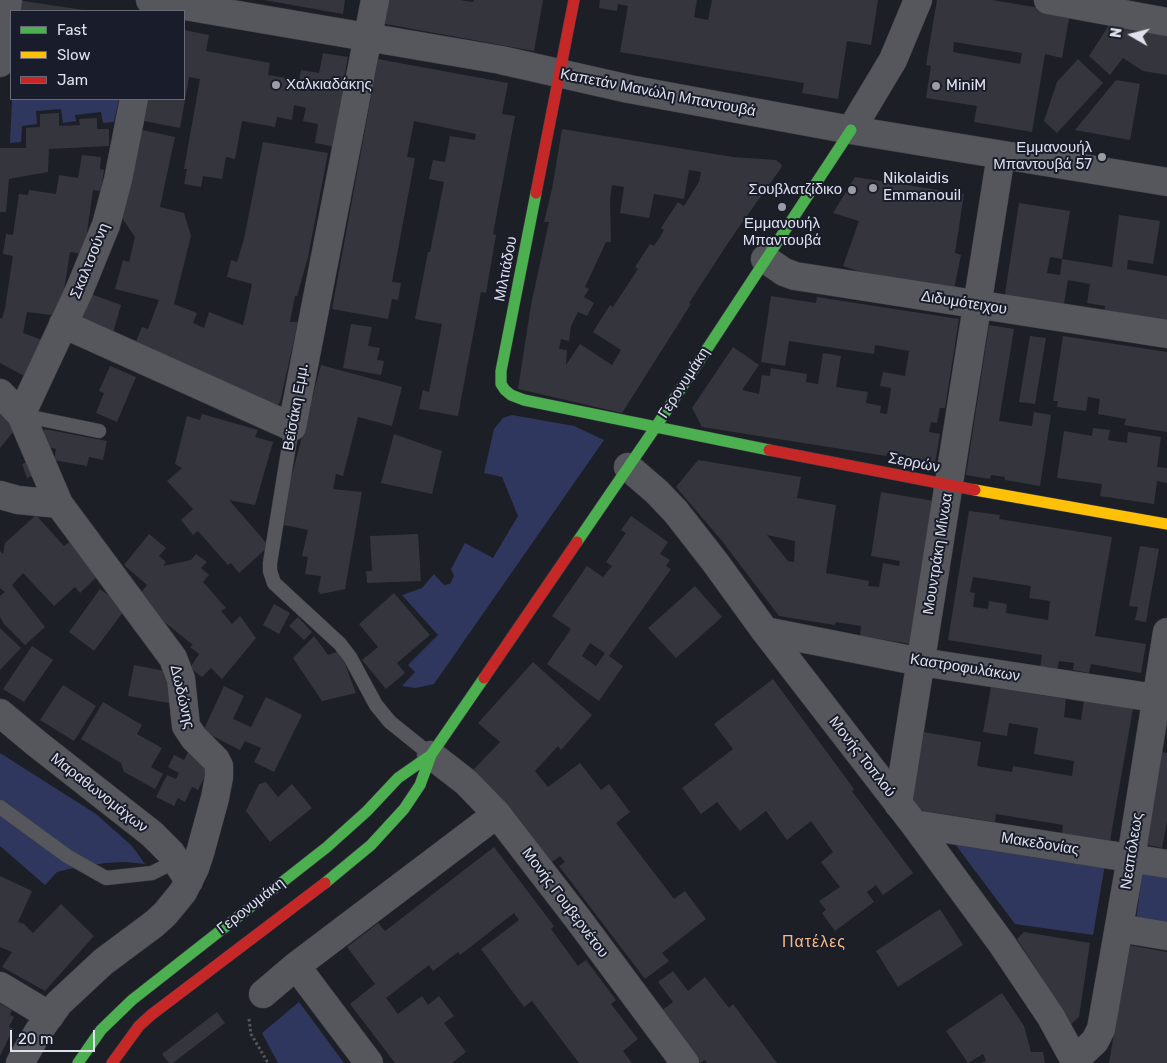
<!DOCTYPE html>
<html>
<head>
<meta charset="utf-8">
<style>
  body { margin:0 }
  #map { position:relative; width:1167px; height:1063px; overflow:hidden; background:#1d1f26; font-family:Rubik,sans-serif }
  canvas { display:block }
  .legend { position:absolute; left:10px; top:10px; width:175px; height:90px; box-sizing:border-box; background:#191c2a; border:1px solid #686b77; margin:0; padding:6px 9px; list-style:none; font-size:15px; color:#dee1eb }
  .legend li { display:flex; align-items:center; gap:10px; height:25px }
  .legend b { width:25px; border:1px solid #686b77 }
  .north { position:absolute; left:1107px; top:10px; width:50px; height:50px; -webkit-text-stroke:4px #191c2a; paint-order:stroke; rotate:278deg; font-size:14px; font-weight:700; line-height:20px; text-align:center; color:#dee1eb }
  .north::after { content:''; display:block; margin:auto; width:18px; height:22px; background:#dee1eb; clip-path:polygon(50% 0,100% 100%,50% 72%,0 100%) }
  .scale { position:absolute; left:10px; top:1030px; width:85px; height:22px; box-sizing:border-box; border:2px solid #dee1eb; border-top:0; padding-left:6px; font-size:15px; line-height:18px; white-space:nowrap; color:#dee1eb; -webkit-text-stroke:4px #191c2a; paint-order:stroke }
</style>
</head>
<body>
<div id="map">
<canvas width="1167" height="1063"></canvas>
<ul class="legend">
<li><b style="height:6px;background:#4caf50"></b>Fast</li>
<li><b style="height:6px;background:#ffc107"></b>Slow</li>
<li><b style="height:6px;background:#c62828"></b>Jam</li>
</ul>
<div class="north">N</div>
<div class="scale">20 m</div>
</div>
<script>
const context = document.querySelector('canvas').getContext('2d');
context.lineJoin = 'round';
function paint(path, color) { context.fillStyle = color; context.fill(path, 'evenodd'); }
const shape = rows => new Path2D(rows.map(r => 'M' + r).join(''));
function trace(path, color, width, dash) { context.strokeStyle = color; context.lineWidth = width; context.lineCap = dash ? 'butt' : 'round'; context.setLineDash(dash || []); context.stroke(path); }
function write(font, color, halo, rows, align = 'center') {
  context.font = font + ' Rubik,sans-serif'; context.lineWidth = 4; context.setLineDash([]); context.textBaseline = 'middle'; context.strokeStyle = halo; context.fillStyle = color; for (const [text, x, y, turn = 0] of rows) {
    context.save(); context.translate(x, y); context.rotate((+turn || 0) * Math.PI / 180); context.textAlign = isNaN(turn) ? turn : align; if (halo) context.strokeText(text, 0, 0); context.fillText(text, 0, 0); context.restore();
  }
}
paint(shape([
  [12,99,119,99,114,122,103,123,101,112,75,115,76,121,63,123,61,109,36,111,37,124,22,126,21,142,10,143],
  [512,415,574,426,604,440,434,684,415,688,402,686,415,672,408,665,438,635,402,595,422,588,434,574,444,585,450,584,454,576,451,569,465,543,493,558,518,516,502,477,484,473,494,429,503,418],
  [0,753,96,814,132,846,145,864,125,862,105,863,69,869,57,872,45,885,0,846],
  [952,840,1105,864,1093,935,1015,924],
  [1143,865,1167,869,1167,927,1136,922],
  [299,1002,344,1063,278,1063,262,1033]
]), '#30375e');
paint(shape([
  [17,0,84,10,84,11,15,11],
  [264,0,345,0,343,14],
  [384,0,460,0,473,2,474,0,543,0,534,51,380,23],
  [600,0,697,0,694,17,708,20,712,0,878,0,871,45,847,41,838,99,802,93,804,83,620,52,628,6,618,4,617,11,599,8],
  [937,0,992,0,1070,13,1062,58,1045,54,1032,132,974,122,977,106,926,98,931,66,926,65],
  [954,42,1022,53,1020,64,953,52],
  [1113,19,1167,30,1167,75,1143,71,1123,58,1110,75,1089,56],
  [184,30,209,35,206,51,270,63,268,75,299,80,301,70,319,73,323,53,348,57,344,78,348,79,336,147,315,143,318,124,303,121,306,108,294,105,292,120,277,117,275,127,242,121,235,159,226,157,222,179,203,176,201,187,184,184,187,169,184,169,200,79,189,77,180,128,144,121,148,99,184,99],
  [378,59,508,83,502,114,515,116,493,234,496,235,486,293,481,292,458,416,419,409,423,390,429,392,442,324,415,319,428,252,430,252,444,182,429,179,433,160,445,162,450,136,475,140,476,134,414,121,407,157,415,158,392,282,401,283,398,300,392,299,388,319,332,309],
  [1078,59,1103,83,1057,133,1044,121,1057,82],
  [1116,80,1140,84,1130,140,1075,130],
  [59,113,59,126,80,125,79,119,97,118,97,129,109,129,109,146,49,149,48,172,9,179,6,212,0,212,0,148,26,148,26,128,40,127,40,114],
  [562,129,733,157,776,160,782,165,781,168,732,237,689,303,691,304,622,413,518,389,531,305,549,222,544,222,552,189],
  [689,170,701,172,699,182,684,206,678,202,661,228,664,230,660,237,654,246,650,244,635,267,638,269,613,307,610,305,593,332,621,350,612,365,580,344,566,365,567,350,559,349,561,339,569,341,571,326,578,312,587,316,594,303,584,297,589,289,585,287,606,242,611,242,610,199,612,185,624,187,620,213,649,218,654,194,684,199],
  [142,130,175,137,160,207,184,213,191,236,174,304,197,313,193,323,204,328,209,312,243,325,252,284,227,277,231,260,237,262,244,239,263,142,328,153,308,257,297,296,295,296,290,322,298,322,280,402,273,414,133,349,142,327,148,329,159,300,115,289,123,260,129,262,135,237,120,215,127,199],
  [82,155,101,157,100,169,104,170,101,191,93,190,84,254,70,252,60,316,27,312,23,333,48,342,30,379,0,363,0,318,2,319,5,308,13,256,3,254,6,234,13,235,19,194,28,195,29,190,56,194,59,175,78,178],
  [855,177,964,194,955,253,961,255,953,294,892,283,843,266,859,221,833,213],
  [1019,203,1070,211,1062,259,1112,267,1119,215,1160,221,1153,264,1128,260,1127,269,1167,276,1167,323,1104,313,1105,306,1087,303,1090,284,1068,280,1063,309,1004,300],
  [1050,257,1062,259,1060,275,1047,273],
  [91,294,121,305,112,336,79,324],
  [771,296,816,303,817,297,959,319,945,408,940,408,937,423,931,422,929,432,940,434,935,463,905,459,906,455,887,453,886,456,702,427,692,408,733,347,759,365,742,390,759,394,762,375,770,376,771,368,807,374,806,382,818,384,823,353,841,356,836,387,868,392,866,403,881,406,880,413,887,414,891,388,880,386,883,372,905,376,909,351,875,345,874,354,789,341,785,366,761,362],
  [351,324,372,327,368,346,380,348,377,360,384,361,381,375,343,368],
  [989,325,1014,329,999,421,1032,426,1034,412,1051,415,1040,486,1005,480,1005,477,991,475,990,479,966,475],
  [1030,336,1046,338,1035,404,1019,402],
  [1063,336,1167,352,1167,432,1124,425,1126,419,1098,414,1100,399,1088,397,1086,411,1057,407,1058,401,1053,401],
  [321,365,402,387,392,426,358,417,343,476,336,474,333,489,362,492,345,589,321,594,318,591,321,576,305,574,308,557,302,556,308,530,284,525,291,478],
  [110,366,136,377,117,422,96,413,104,393,99,391],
  [0,411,18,426,0,448],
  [202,414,258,430,255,437,273,442,255,505,229,500,269,546,239,573,231,563,228,565,198,531,193,535,181,520,193,509,167,481,182,468,175,464,187,416,200,420],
  [1093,428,1110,430,1108,440,1127,443,1128,432,1161,437,1157,467,1167,468,1167,483,1157,481,1154,504,1100,496,1102,484,1057,478,1064,431,1092,436],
  [44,429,107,441,103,460,89,457,87,466,54,460,56,449,41,446],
  [394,434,442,451,432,494,381,483],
  [33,460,38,474,27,478,22,464],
  [698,460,801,477,797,498,836,505,826,573,869,581,868,586,879,587,883,563,899,566,900,561,871,556,881,492,940,502,917,645,860,636,861,626,836,622,835,625,779,616,722,541,676,487],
  [767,535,795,541,794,562,788,561],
  [969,511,1000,515,999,519,1112,537,1095,636,1146,644,1141,673,1091,664,1089,673,1073,670,1074,663,1059,661,1057,671,1040,669,1042,655,948,640],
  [973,577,1031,586,1029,598,1050,601,1048,620,1006,613,1007,604,989,601,988,609,973,607,975,593,970,592],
  [36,515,64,546,73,539,103,571,80,593,75,587,54,606,23,573,12,585,45,627,25,645,4,624,0,617,0,596,5,592,0,588,0,551,3,554,5,543],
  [631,516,668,542,660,554,670,560,666,566,671,569,609,656,623,666,599,701,547,664,571,629,552,616,587,566,603,577,612,566,606,562,626,533,621,530],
  [590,643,605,653,596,666,582,656],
  [149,534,166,548,159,556,166,562,163,566,191,560,196,554,207,562,201,568,209,575,203,582,226,608,221,611,232,624,240,616,256,638,222,679,211,668,202,677,190,668,199,654,190,647,193,645,136,599,147,585,124,565],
  [418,534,421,581,367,583,366,571,372,571,370,536],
  [1140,546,1159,549,1146,622,1135,620,1138,607,1129,606],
  [695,586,722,617,676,658,648,628],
  [100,589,126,608,94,651,69,632],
  [394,593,430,635,397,663,405,673,386,689,362,660,378,647,359,624],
  [274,604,290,613,279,634,263,625],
  [298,617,312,632,304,640,289,626],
  [0,628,21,648,0,670],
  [314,636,328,655,340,651,356,693,322,701,293,658],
  [32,646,53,660,24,702,3,689],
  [533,662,592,715,561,750,558,746,535,771,548,787,580,763,601,790,609,784,630,812,616,823,674,899,685,891,706,919,662,953,669,961,645,979,559,866,565,862,560,856,548,865,474,769,500,742,478,723],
  [134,665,175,673,169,703,128,696],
  [773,679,854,789,852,791,913,873,883,895,876,885,867,892,874,902,835,931,822,913,826,910,819,901,840,887,821,862,833,852,811,821,787,840,766,811,740,831,717,802,701,814,682,788,733,749,714,724],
  [63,685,96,706,74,741,40,720],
  [224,686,244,696,233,719,251,727,266,697,302,715,274,772,254,762,261,748,245,741,240,750,203,731],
  [991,687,1066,699,1064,717,1081,720,1084,700,1133,708,1110,841,1062,833,1063,825,996,814,995,822,911,809,924,732,981,742,977,766,1012,772,1013,766,1072,776,1074,761,1034,754,1038,728,1009,723,1007,736,983,732],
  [103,702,142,725,137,734,162,748,151,767,163,774,155,789,124,772,121,763,81,739],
  [190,748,213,760,198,790,192,787,185,802,178,798,174,806,156,797,167,775,176,779,179,773,168,767,174,755,184,760],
  [1162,752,1167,753,1167,822,1162,848,1145,844],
  [266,782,278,797,292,784,312,808,270,842,246,811,259,784],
  [494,847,554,926,551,929,578,966,586,960,616,1000,611,1004,638,1039,623,1051,632,1063,579,1063,532,1001,524,1007,481,949,519,920,514,913,460,955,458,952,433,971,429,965,386,998,398,1014,422,996,428,1005,439,996,454,1016,444,1023,466,1052,452,1063,395,1063,350,1004,375,984,347,947,378,923,385,931],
  [0,876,32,891,18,922,24,924,33,933,61,904,94,936,45,991,2,967,12,952,0,947],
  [940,909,963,945,898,987,876,951],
  [1024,932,1090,943,1079,1017,1071,1024,1017,939],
  [1129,945,1167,952,1167,1063,1109,1063],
  [673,971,688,991,705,977,729,1008,733,1004,777,1063,707,1063,705,1060,700,1063,661,1011,673,1002,658,982],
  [1002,993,1024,1026,1031,1052,1043,1052,1045,1063,981,1063,986,1061,983,1054,968,1063,946,1031],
  [0,1004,12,1010,10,1015,14,1017,9,1027,13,1029,0,1056],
  [217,1012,225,1023,173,1063,169,1063,162,1054]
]), '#35363d');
const lane = shape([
  [21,415,99,431],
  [292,427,270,563,270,571,274,583,340,644,350,657,376,705,390,722,431,755],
  [0,807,67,856,106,878,152,873,176,861]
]);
const street = shape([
  [150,0,501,60,629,89,851,130,1167,182],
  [1048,0,1167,22],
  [0,63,8,0],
  [851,130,893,60,918,0],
  [765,259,784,272,795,276,1167,334],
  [63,324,292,427,375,0],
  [0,393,21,415,59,504,173,658,181,679,186,726,194,738,216,760,219,766,219,777,215,798,200,853,195,868,183,892,165,914,154,924,103,962,59,1003,38,1032,20,1063],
  [21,415,79,291,106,225,118,180,134,99],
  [628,467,657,492,676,512,715,562,765,631,914,824,1002,944,1051,1017,1076,1063],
  [0,495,18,500,59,504],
  [765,631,921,662,1167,700],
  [0,713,36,743,152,834,171,853,189,881],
  [431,755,466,782,497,814,578,919,685,1063],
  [898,804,1001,155],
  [914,824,1167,864],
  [1119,928,1167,936],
  [296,966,369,1063],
  [0,986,50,1016],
  [263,994,296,966,497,814],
  [1075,1060,1095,1041,1101,1029,1131,858,1167,632]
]);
const fast = shape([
  [536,193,501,371,501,384,505,390,511,395,524,400,769,450],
  [577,542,655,428,851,130],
  [325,883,371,845,404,809,420,785,431,755,484,678],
  [78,1063,101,1030,132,1000,327,847,367,811,398,778,431,755]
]);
const slow = shape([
  [975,490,1167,524]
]);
const jam = shape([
  [536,193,574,0],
  [769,450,975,490],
  [484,678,577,542],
  [112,1063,139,1026,151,1015,325,883]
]);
trace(lane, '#3b3c43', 15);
trace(street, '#3b3c43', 29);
trace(fast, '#3b3c43', 12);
trace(slow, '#3b3c43', 12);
trace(jam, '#3b3c43', 12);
trace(shape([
  [249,1019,251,1034,268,1063]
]), '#56575d', 3, [2.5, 2.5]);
trace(lane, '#55575c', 14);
trace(street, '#55575c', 28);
trace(fast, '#4caf50', 11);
trace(slow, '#ffc107', 11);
trace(jam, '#c62828', 11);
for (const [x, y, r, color] of [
  [276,85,5,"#9a9da6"],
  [936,86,5,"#9a9da6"],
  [1102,157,5,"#9a9da6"],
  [873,188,5,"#9a9da6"],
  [852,190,5,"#9a9da6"],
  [782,207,5,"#9a9da6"]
]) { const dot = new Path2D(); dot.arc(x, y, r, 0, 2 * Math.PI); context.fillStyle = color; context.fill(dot); trace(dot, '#191c2a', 2); }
write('15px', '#dee1eb', '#191c2a', [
  ["Χαλκιαδάκης",286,85],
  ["MiniM",946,86],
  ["Εμμανουήλ",1092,148,"right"],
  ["Μπαντουβά 57",1092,165,"right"],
  ["Nikolaidis",883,179],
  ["Emmanouil",883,196],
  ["Σουβλατζίδικο",842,190,"right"],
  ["Εμμανουήλ",782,224,"center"],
  ["Μπαντουβά",782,241,"center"]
], 'left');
write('15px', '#dee1eb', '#191c2a', [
  ["Καπετάν Μανώλη Μπαντουβά",658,93,11],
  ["Σκαλτσούνη",90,261,-68],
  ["Μιλτιάδου",506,269,-79],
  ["Διδυμότειχου",964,303,9],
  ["Γερονυμάκη",684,383,-57],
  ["Βεϊσάκη Εμμ.",296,407,-80],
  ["Σερρών",914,463,11],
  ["Μουντράκη Μίνωα",938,554,-81],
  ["Καστροφυλάκων",965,668,9],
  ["Δωδώνης",182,697,77],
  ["Μονής Τοπλού",862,757,52],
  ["Μαραθωνομάχων",99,793,38],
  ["Μακεδονίας",1040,844,9],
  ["Νεαπόλεως",1132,851,-81],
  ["Μονής Γουβερνέτου",565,903,53],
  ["Γερονυμάκη",251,906,-38]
]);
context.letterSpacing = '1px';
write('16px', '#f5b981', '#191c2a', [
  ["Πατέλες",814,942]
]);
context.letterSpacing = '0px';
</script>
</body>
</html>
